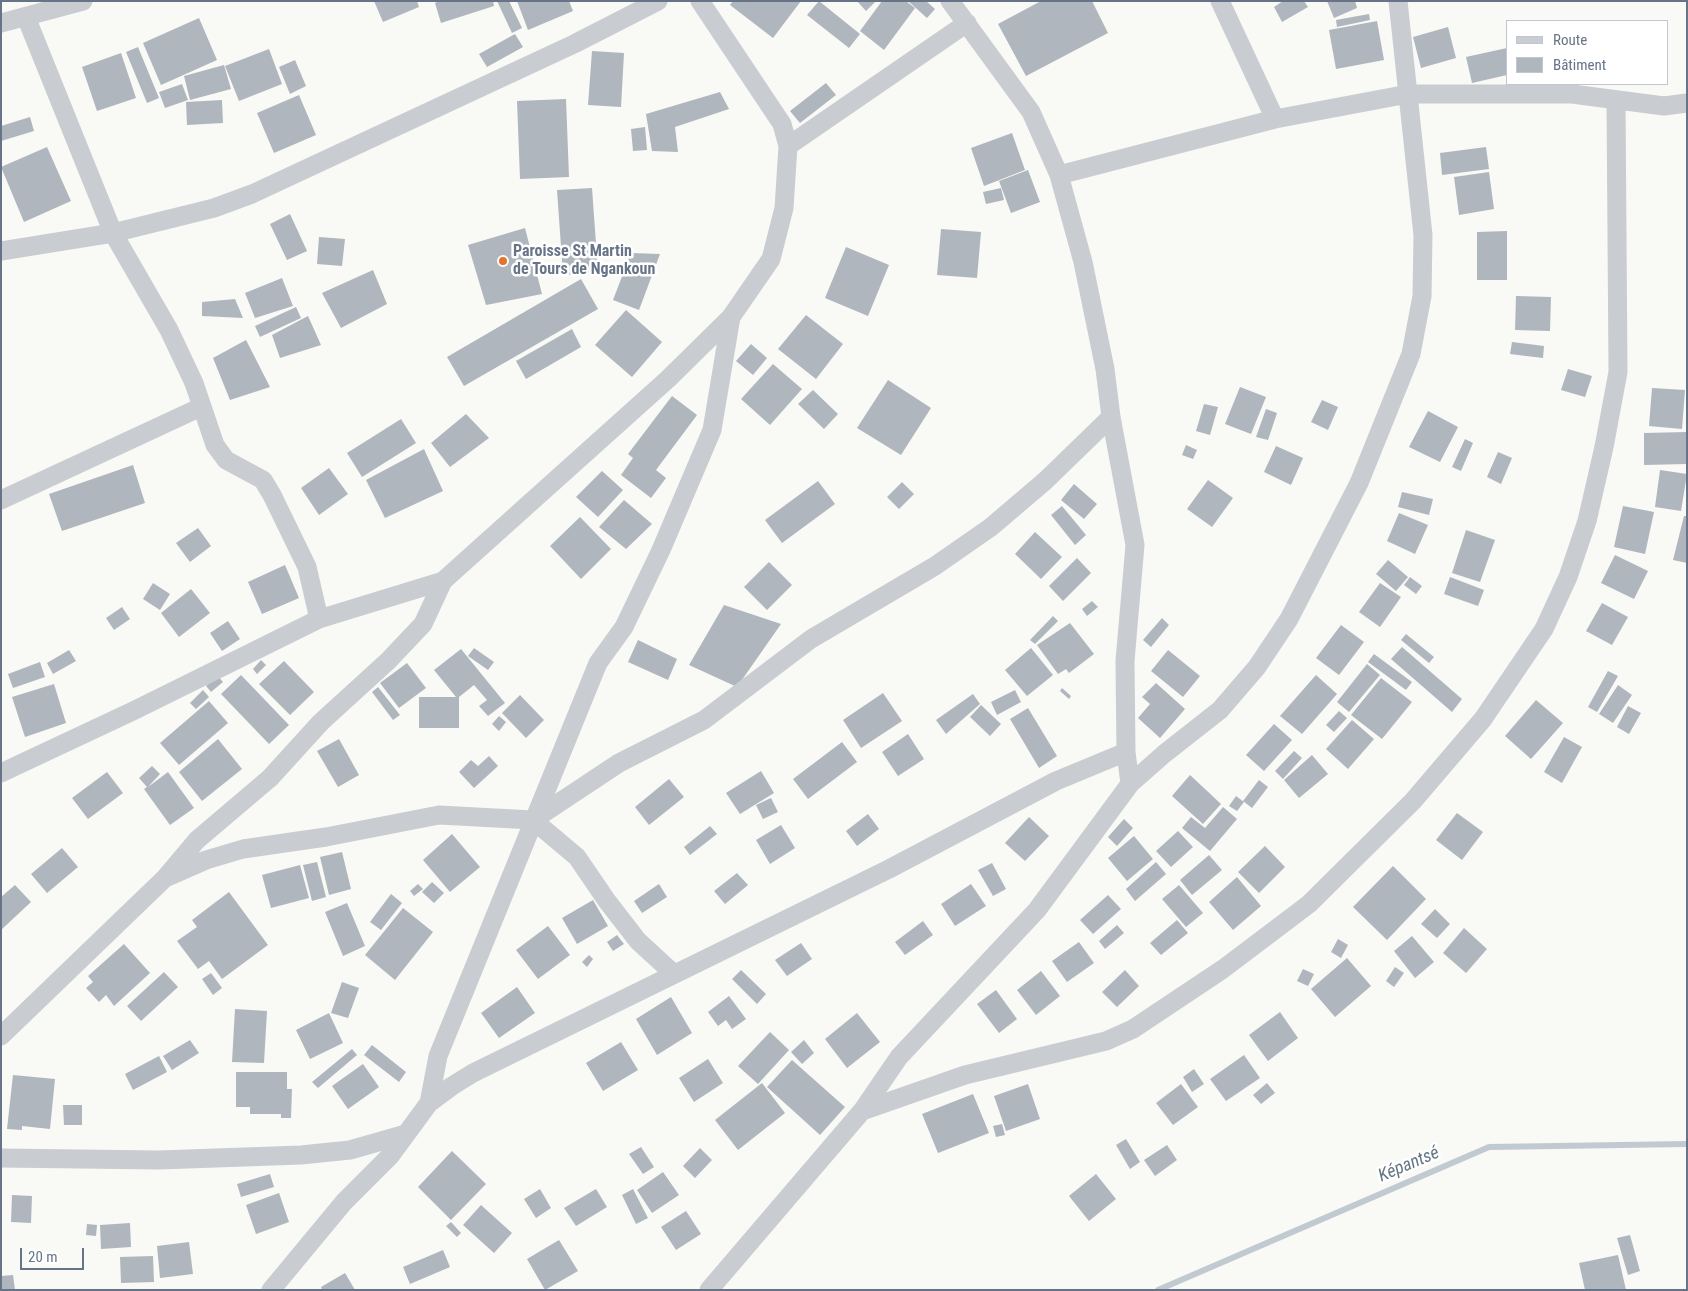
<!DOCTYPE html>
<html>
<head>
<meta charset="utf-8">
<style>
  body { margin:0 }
  #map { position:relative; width:1688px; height:1291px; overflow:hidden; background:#f9f9f6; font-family:"Roboto Condensed",sans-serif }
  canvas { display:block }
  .frame { position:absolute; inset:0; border:2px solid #677488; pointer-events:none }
  .legend { position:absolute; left:1506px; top:20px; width:162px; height:65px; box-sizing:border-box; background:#fff; border:1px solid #c2c7cf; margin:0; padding:6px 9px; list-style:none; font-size:15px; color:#677488 }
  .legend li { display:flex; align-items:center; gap:10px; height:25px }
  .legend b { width:25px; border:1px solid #c2c7cf }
  .scale { position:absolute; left:20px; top:1248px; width:64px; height:22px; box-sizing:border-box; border:2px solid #677488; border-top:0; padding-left:6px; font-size:15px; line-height:18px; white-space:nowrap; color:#677488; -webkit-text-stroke:4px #fff; paint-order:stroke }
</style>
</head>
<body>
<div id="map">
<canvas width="1688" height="1291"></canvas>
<div class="frame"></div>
<ul class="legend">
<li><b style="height:6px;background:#c9ccd0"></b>Route</li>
<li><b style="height:14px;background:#afb6bd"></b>Bâtiment</li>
</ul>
<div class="scale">20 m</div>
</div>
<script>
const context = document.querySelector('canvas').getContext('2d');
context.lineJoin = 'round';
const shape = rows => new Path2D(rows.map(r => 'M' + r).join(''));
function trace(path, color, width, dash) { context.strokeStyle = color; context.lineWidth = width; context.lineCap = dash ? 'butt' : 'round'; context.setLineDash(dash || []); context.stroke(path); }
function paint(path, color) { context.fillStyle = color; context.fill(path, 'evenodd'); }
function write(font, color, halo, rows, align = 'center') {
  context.font = font + ' "Roboto Condensed",sans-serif'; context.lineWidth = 5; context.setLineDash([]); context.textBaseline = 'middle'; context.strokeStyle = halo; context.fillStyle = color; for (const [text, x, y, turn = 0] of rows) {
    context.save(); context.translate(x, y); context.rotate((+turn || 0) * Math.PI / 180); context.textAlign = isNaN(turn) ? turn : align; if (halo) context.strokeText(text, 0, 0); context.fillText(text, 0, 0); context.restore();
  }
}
trace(shape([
  [1158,1290,1489,1147,1687,1144]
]), '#c2cad1', 6);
paint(shape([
  [374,1,417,1,419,7,383,22],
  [439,1,493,1,494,6,441,23,435,3],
  [497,1,509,1,522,28,512,33],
  [517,1,569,1,573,11,528,30],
  [733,1,801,1,773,38,730,5],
  [819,1,860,34,849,48,807,15],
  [857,1,876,1,866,11],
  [882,1,906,1,915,8,884,50,860,31],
  [908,1,926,1,935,9,927,18],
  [1041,1,1092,1,1108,33,1026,76,998,24],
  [1283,1,1304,1,1308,7,1282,22,1274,7],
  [1327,1,1355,1,1357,8,1334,18],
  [1369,14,1370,20,1337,27,1336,20],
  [199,18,217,60,161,85,143,43],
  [1377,21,1384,60,1336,69,1329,30],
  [1448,27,1456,58,1421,68,1413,37],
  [515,34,523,47,487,67,479,54],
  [138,47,159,98,147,103,126,52],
  [1507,48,1507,75,1472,83,1466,57],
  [269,49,282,84,239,101,225,66],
  [592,51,624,53,621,107,588,105],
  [121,53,136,98,97,111,82,67],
  [295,60,306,86,290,94,279,67],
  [224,65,231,89,190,100,184,76],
  [826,83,836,95,800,123,790,111],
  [182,84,188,100,165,108,159,92],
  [720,92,729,109,675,127,678,152,652,151,646,114],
  [299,95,316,135,274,153,257,113],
  [566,99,569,177,520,179,517,101],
  [222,100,223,123,187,125,186,102],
  [30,117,34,131,1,141,1,126],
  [645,127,647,150,633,151,631,129],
  [1012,133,1025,170,984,186,971,148],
  [47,147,71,201,24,222,1,167],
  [1486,147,1489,169,1442,175,1440,153],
  [1028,170,1040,202,1011,213,999,181],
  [1489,172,1494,209,1459,215,1454,177],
  [592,188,598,272,563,275,557,190],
  [1001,188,1004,200,986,204,983,192],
  [290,214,307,251,287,260,270,224],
  [525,228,542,294,486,305,468,245],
  [941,229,981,232,977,278,937,275],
  [1507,231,1507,280,1477,280,1477,232],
  [319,237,345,239,342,266,317,264],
  [846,247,889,265,868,316,825,298],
  [631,253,660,254,639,310,613,300],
  [373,270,387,304,341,328,322,293],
  [282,278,293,306,255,318,245,293],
  [581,279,598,309,464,386,447,357],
  [1516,296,1551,297,1550,331,1515,330],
  [235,299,243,318,202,316,202,302],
  [296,307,301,318,260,337,255,326],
  [626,310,662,342,632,377,595,345],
  [806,315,843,344,816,379,778,349],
  [308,316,321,345,280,358,272,335],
  [572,329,581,347,526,379,516,361],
  [246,340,270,387,230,400,213,358],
  [1512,342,1544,346,1543,358,1510,354],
  [751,344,767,358,753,375,736,361],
  [773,364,802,389,770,425,741,399],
  [1568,369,1592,376,1585,397,1561,390],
  [888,380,931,408,901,455,857,428],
  [1240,387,1266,397,1251,434,1225,424],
  [1652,388,1685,390,1682,429,1649,426],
  [813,390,838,414,824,429,798,404],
  [672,396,697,415,656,470,666,478,651,498,621,475,633,458,628,454],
  [1322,400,1338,407,1328,430,1311,422],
  [1204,404,1218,407,1210,435,1196,431],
  [1266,409,1277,413,1268,440,1256,437],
  [1428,411,1458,427,1440,462,1409,447],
  [466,414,489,438,450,467,431,443],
  [401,419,416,443,362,477,347,453],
  [1687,432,1687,464,1644,465,1644,433],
  [1465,439,1473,443,1461,471,1452,467],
  [1186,445,1197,450,1193,459,1182,455],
  [1276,446,1303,458,1291,485,1264,472],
  [424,449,443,491,385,518,366,480],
  [1498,452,1512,458,1501,484,1487,477],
  [133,465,145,503,62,531,49,494],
  [329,468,348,494,319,515,301,488],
  [1660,470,1687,474,1681,511,1655,507],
  [602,471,623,490,598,517,576,497],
  [1208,480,1233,498,1212,527,1187,509],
  [818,481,835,504,782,543,765,520],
  [902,482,914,494,899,509,887,497],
  [1074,484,1097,504,1084,519,1061,500],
  [1402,492,1433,499,1429,515,1398,507],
  [624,500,652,524,626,549,599,527],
  [1062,506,1086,535,1075,545,1051,515],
  [1623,506,1654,512,1645,554,1614,547],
  [1399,513,1428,525,1415,554,1387,541],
  [1684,516,1687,516,1687,563,1673,560],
  [580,517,611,549,581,579,550,546],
  [198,528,211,546,190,562,176,543],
  [1466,530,1495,540,1480,582,1452,573],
  [1035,532,1062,557,1041,579,1015,554],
  [1615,555,1648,571,1634,599,1601,583],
  [1077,558,1091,573,1063,601,1049,586],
  [1388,560,1408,577,1396,591,1376,574],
  [769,562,792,585,767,610,744,587],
  [285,565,299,598,262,614,248,582],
  [1410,577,1422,586,1416,594,1404,585],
  [1450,577,1484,590,1478,606,1444,594],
  [153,583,170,594,160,610,143,599],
  [1380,583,1401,597,1380,627,1359,612],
  [191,589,210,613,179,637,161,613],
  [1092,601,1098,607,1087,616,1082,609],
  [1602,603,1628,617,1612,645,1586,631],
  [724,605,781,624,737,687,689,665],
  [122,607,130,619,114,630,106,618],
  [1053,616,1058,621,1035,644,1030,640],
  [1162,618,1169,625,1151,647,1143,640],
  [228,621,240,639,222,651,210,633],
  [1070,623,1094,654,1069,673,1066,669,1058,674,1037,645],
  [1341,625,1364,642,1339,675,1316,658],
  [1406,634,1434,657,1429,663,1401,640],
  [638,640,677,659,668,680,628,662],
  [1402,647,1462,699,1452,712,1391,659],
  [474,648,494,662,488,670,468,656],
  [1031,648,1053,675,1027,696,1005,670],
  [461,649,505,703,488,716,479,706,487,700,474,685,459,697,459,728,419,728,419,697,456,697,434,670],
  [69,650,76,661,53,674,47,663],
  [1168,650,1200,676,1183,697,1151,671],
  [1374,654,1412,682,1406,690,1368,662],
  [261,660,266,665,257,674,253,669],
  [284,661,314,692,290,715,259,684],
  [40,662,45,677,13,688,8,674],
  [407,663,426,688,399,708,380,683],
  [1367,664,1380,675,1349,712,1337,702],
  [1608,671,1618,676,1597,712,1588,707],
  [241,675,289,725,269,744,221,694],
  [1316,675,1337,694,1302,734,1280,716],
  [218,676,223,682,211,692,206,686],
  [1381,678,1412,702,1382,739,1351,715],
  [1156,683,1185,709,1160,738,1138,718,1150,704,1142,697],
  [54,684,66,723,25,737,12,697],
  [1618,685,1632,695,1613,723,1599,714],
  [378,687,400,715,393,720,372,692],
  [1062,688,1071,696,1069,699,1060,691],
  [203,690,209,697,196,709,190,703],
  [1015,690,1021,702,997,715,991,702],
  [883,693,902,721,861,748,843,720],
  [973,694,980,704,946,734,936,720],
  [520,695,544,720,526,738,502,713],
  [1536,700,1563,723,1531,759,1505,736],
  [209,701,228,723,179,765,160,743],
  [981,705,1001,724,990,736,970,717],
  [1628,706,1641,713,1629,734,1617,727],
  [1028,708,1057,756,1039,768,1010,719],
  [1339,711,1347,718,1334,732,1326,725],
  [499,716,506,722,499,731,492,724],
  [1352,720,1374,739,1348,769,1326,749],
  [1274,724,1292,740,1264,771,1246,755],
  [908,734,924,759,898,776,882,752],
  [1564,737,1582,747,1562,783,1544,772],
  [218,739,242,769,202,801,179,772],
  [339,739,359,775,338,787,317,751],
  [842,742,857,762,808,799,793,779],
  [1294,751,1302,758,1283,779,1275,771],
  [1312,755,1328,774,1299,798,1284,780],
  [489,756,498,766,474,788,459,772,471,760,478,766],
  [152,766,160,774,148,787,168,772,194,808,170,825,144,789,147,787,139,778],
  [761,771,774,793,740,814,726,793],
  [107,772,123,793,88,819,72,798],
  [1190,775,1221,804,1203,824,1172,796],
  [669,779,684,797,649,825,635,807],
  [1259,780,1268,787,1252,808,1243,801],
  [1236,796,1244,802,1237,811,1229,806],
  [771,798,778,812,763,819,756,805],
  [1223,807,1237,819,1210,851,1182,828,1191,817,1205,828],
  [1457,813,1483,832,1462,860,1436,840],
  [868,814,879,829,857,846,846,831],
  [1029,817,1049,836,1025,861,1005,843],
  [1124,819,1133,828,1117,846,1108,837],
  [781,825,795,848,770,864,756,840],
  [710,826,717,834,690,855,684,847],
  [1178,831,1193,847,1171,867,1156,851],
  [452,834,480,867,450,892,423,860],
  [1134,836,1153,859,1127,881,1108,858],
  [1265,846,1285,867,1259,893,1238,872],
  [62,848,78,867,47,893,31,874],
  [342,852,351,889,329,895,320,857],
  [1209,855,1222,870,1192,895,1180,880],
  [317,862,326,897,312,901,303,865],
  [1156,862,1166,874,1135,901,1126,889],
  [992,863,1006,889,993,896,978,870],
  [300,865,309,898,271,908,262,875],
  [1393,866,1426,899,1387,940,1353,907],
  [737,873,748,885,725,904,714,891],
  [1237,877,1261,906,1233,930,1209,902],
  [432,882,444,893,434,903,422,892],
  [418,884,423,889,414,896,410,891],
  [659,884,667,897,642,913,634,901],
  [971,884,986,906,955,926,941,904],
  [15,885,31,902,1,930,1,897],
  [1179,885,1203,913,1186,927,1162,899],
  [229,892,268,945,222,979,209,961,198,969,177,941,197,927,192,920],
  [391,894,402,903,381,930,370,922],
  [1108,895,1121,909,1093,934,1080,920],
  [593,900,608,926,577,944,562,918],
  [347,903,365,946,343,956,325,912],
  [403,908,433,932,395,980,365,955],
  [1435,909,1450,924,1437,938,1421,924],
  [1177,920,1188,933,1161,955,1150,943],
  [923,921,933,935,905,955,895,942],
  [1117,925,1124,933,1105,949,1099,941],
  [548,926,570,955,538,979,516,950],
  [1464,928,1487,949,1466,973,1443,953],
  [617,935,624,944,613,951,607,942],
  [1412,936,1434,962,1415,978,1394,951],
  [1338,939,1348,945,1341,958,1331,952],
  [1079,942,1094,963,1067,982,1052,961],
  [801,943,812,959,787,976,775,960],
  [124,944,150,973,114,1006,106,995,99,1002,86,988,93,982,88,976],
  [589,955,593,959,587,967,582,962],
  [1347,958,1371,986,1335,1017,1311,989],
  [1395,967,1404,973,1394,987,1386,981],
  [1303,969,1314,974,1308,986,1297,981],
  [741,970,766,994,757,1004,732,979],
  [1125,970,1139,986,1117,1007,1102,992],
  [1041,971,1060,996,1036,1015,1017,990],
  [164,972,178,987,141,1021,127,1006],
  [211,973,222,988,213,995,202,979],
  [342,982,359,988,348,1018,331,1013],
  [517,987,535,1013,499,1038,481,1013],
  [996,990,1017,1019,999,1033,977,1004],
  [729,996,746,1019,732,1029,726,1020,718,1026,708,1012],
  [671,997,692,1033,657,1055,636,1019],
  [235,1009,267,1011,264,1063,232,1062],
  [1280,1012,1298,1038,1268,1061,1249,1035],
  [329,1013,343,1043,310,1059,296,1030],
  [857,1013,880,1042,847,1068,825,1039],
  [770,1032,789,1050,758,1084,738,1066],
  [190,1040,199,1053,172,1070,163,1056],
  [804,1040,814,1053,802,1064,791,1052],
  [621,1042,638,1070,603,1091,586,1063],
  [372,1045,406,1072,399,1082,364,1055],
  [352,1049,357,1055,318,1088,312,1082],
  [1244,1055,1260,1078,1226,1101,1210,1079],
  [159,1056,167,1072,133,1090,125,1074],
  [708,1059,723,1083,694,1102,679,1078],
  [792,1060,845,1107,820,1135,767,1087],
  [363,1064,379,1087,348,1109,332,1086],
  [1194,1069,1204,1084,1192,1092,1183,1077],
  [236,1072,287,1072,287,1089,292,1089,291,1118,281,1118,281,1114,250,1114,250,1107,236,1107],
  [13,1075,55,1079,50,1129,22,1126,22,1130,7,1129],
  [762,1083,785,1113,738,1150,715,1120],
  [1267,1083,1275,1093,1261,1104,1253,1095],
  [1028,1084,1040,1119,1006,1131,994,1096],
  [1181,1084,1198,1107,1173,1125,1156,1103],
  [973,1094,989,1133,938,1153,922,1114],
  [63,1105,82,1105,82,1125,64,1125],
  [1002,1124,1005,1135,996,1137,993,1126],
  [1126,1139,1140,1162,1130,1169,1116,1145],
  [1167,1145,1177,1160,1155,1176,1144,1160],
  [641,1147,654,1167,643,1174,629,1154],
  [700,1148,712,1160,695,1178,683,1166],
  [452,1151,486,1184,451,1220,418,1187],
  [663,1172,679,1195,652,1213,637,1190],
  [270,1174,274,1187,241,1197,237,1184],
  [1096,1174,1116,1199,1089,1221,1069,1196],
  [540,1189,551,1208,536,1218,524,1199],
  [596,1189,607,1207,576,1226,564,1208],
  [633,1189,648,1218,636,1224,622,1195],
  [279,1193,289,1222,256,1234,246,1205],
  [12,1195,32,1196,31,1223,11,1222],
  [481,1205,512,1233,494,1253,463,1225],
  [686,1211,701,1234,676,1250,661,1227],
  [451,1222,461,1233,457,1237,446,1226],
  [130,1223,131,1247,101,1249,100,1225],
  [87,1224,97,1225,96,1236,86,1235],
  [1630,1235,1640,1271,1628,1275,1617,1238],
  [559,1240,578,1271,545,1290,527,1259],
  [189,1242,193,1274,160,1278,157,1246],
  [443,1250,450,1267,410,1284,403,1267],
  [1618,1255,1626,1290,1585,1290,1579,1263],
  [153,1256,154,1282,121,1283,120,1257],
  [345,1273,355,1290,322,1290,321,1287],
  [13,1275,15,1290,1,1290,1,1276]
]), '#afb6bd');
trace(shape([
  [950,1,1031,112,1059,175,1083,262,1105,369,1111,417,1135,545,1125,661,1126,752,1130,784],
  [1220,1,1275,119],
  [26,17,113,233,169,330,194,383,215,445,226,460,263,480,272,495,307,567,319,619],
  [1,23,83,1],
  [788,146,967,23],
  [1059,175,1275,119,1408,94,1572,94,1664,106,1687,103],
  [1,251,113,233,214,208,252,194,574,44,658,1],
  [1,500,201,407],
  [1,773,133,711,319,619,443,581,668,379,731,317,771,259,784,208,788,146,782,124,700,1],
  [533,820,577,857,607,901,638,941,674,974],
  [165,878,206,860,243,849,326,837,439,815,533,820,619,763,704,720,811,639,935,566,991,527,1045,481,1111,417],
  [1,1036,165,878,197,840,270,778,321,722,388,661,423,624,443,581],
  [429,1103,438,1056,598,663,624,627,661,550,712,430,731,317],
  [862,1111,965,1075,1106,1041,1133,1029,1223,969,1309,904,1413,801,1483,719,1544,629,1568,577,1587,521,1604,447,1618,372,1616,101],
  [1,1158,159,1160,301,1155,350,1150,406,1134],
  [271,1290,344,1202,390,1156,429,1103,452,1086,473,1073,889,869,1056,781,1126,752],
  [709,1290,862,1111,899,1057,1037,910,1130,784,1164,754,1220,710,1257,667,1289,619,1359,483,1411,354,1422,296,1423,235,1398,1]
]), '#c9ccd0', 19);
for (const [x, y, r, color] of [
  [503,261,5,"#e67329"]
]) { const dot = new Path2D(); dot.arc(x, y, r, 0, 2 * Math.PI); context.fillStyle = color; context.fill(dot); trace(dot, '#fff', 2); }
write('bold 16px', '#677488', '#fff', [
  ["Paroisse St Martin",513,252],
  ["de Tours de Ngankoun",513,270]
], 'left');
write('italic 18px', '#637683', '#fff', [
  ["Képantsé",1409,1165,-23]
]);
</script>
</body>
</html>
